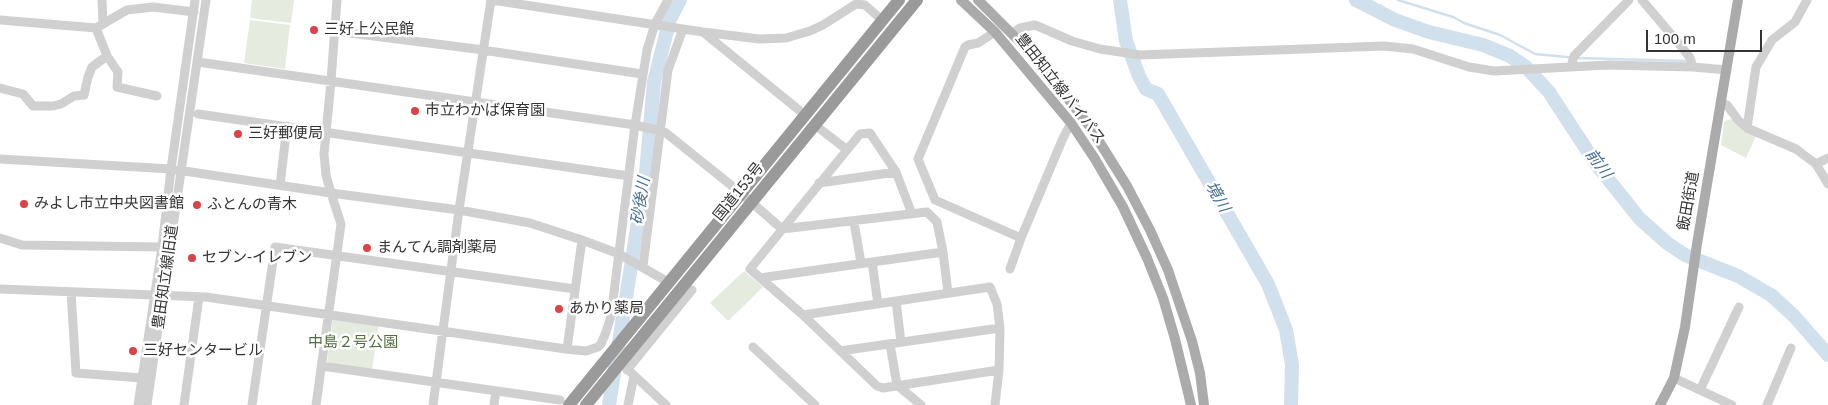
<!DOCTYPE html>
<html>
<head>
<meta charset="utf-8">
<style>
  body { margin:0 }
  #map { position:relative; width:1828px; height:405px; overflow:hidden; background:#fff; font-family:Helvetica,sans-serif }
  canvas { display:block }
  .scale { position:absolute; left:1646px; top:30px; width:116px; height:22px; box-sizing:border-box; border:2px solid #333; border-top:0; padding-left:6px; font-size:15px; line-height:18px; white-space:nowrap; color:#333; -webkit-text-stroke:4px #fff; paint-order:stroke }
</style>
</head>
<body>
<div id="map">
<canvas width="1828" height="405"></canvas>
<div class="scale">100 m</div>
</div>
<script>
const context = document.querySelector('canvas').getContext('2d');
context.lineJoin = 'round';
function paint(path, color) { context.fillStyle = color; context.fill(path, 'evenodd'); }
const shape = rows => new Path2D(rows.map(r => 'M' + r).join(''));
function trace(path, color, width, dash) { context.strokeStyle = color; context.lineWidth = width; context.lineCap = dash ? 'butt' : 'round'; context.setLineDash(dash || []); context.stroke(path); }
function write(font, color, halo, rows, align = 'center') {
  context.font = font + ' Helvetica,"Noto Sans JP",sans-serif'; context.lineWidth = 5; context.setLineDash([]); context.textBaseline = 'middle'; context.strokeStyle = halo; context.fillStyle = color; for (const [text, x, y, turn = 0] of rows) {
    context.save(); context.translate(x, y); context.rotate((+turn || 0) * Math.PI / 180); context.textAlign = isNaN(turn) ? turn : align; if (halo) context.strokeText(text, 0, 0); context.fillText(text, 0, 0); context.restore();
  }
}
paint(shape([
  [252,0,294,0,291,23,250,18],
  [250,20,290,25,285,69,244,63],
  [1730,119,1736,122,1749,134,1756,136,1746,158,1721,145,1724,122],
  [744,271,763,287,728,321,710,303],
  [333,318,379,325,372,369,327,362]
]), '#e5ebdf');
trace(shape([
  [1398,0,1453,17,1464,23,1500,35,1535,54,1578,58,1686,61],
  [1378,12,1381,5]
]), '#d0e0ec', 2.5);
trace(shape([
  [1120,0,1126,41,1139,76,1146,89,1158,94,1268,284,1286,330,1292,365,1291,405],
  [1356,0,1395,20,1429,32,1483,45,1510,56,1526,67,1549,92,1596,164,1640,219,1667,243,1685,255,1738,276,1771,295,1794,316,1828,355],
  [609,405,646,172,654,82,670,19,680,0]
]), '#d0e0ec', 14);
trace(shape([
  [102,0,103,24],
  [492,0,703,32,759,39,786,38,810,31,823,25,856,4,865,5,883,21],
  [1642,0,1681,46,1690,58,1693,67],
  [0,20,96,28,127,10,153,7,194,12],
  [334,31,476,49,642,74],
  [703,32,805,115],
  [995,32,978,43,968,45,965,47,918,159,935,200,1021,238],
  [1013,33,1020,28,1035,25,1072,41,1100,49,1140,55,1384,46,1413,49,1469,67,1494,71,1608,65,1693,67,1727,70],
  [107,56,118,72,117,87,157,96],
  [198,62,635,125,661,131,666,133,742,194,782,229,927,212,937,222,943,252,948,293],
  [1571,67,1574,56,1629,0],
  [0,88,23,94,33,106,53,106,61,104,74,96,84,95,88,77,92,67,107,56,96,28],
  [1721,103,1727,105,1738,120,1747,128,1796,149,1816,164,1828,184],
  [198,114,629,176],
  [815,125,846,149],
  [1747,128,1756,67,1772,40,1795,22,1807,0],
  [0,159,171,169,331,193,459,210,530,223,582,240,619,254,668,282],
  [1816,164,1828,158],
  [819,183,896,172],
  [280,185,287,126],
  [912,214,896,172,870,133,860,134,750,269,803,315,877,386,883,388,999,370],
  [854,222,861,263],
  [0,238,22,245,162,247],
  [872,262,878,304],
  [643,266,668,70,683,29],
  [1010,269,1021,238,1063,138,1071,123],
  [760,278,943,252],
  [0,289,206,297,566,349,586,351,598,347,601,344,606,332,611,316,635,125,647,50,655,24,668,0],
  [71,292,76,373,142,378],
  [896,301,901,342],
  [803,315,990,287,997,304,1000,328,999,370,995,405],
  [890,344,897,385,921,405],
  [753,347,815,405],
  [567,349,582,240],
  [840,351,1000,328],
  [322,366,560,400],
  [624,366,666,405],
  [627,370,692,290],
  [1674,378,1732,405],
  [1700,390,1739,307],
  [138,405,162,247,171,169,195,0],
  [147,405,206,0],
  [184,405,199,297],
  [252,405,275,247,575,289],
  [316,405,341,224,331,193,326,175,324,154,331,81,337,0],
  [433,405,459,210,491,0],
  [494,405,496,391],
  [628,405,634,376],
  [1767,405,1791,348]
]), '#d0d0d0', 9);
trace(shape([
  [961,0,995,32,1071,123,1095,159,1123,207,1147,258,1163,298,1175,339,1191,405],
  [978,0,1037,59,1090,127,1127,186,1150,230,1168,270,1192,341,1200,373,1204,405],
  [1660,405,1674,378,1685,327,1697,244,1738,0]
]), '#ababab', 10);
trace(shape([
  [569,405,899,0],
  [586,405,917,0]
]), '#9a9a9a', 12);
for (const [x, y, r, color] of [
  [314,30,5,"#db4346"],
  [415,111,5,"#db4346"],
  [238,134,5,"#db4346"],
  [24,204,5,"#db4346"],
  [197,205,5,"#db4346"],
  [367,248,5,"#db4346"],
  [192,258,5,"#db4346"],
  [559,309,5,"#db4346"],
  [133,351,5,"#db4346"]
]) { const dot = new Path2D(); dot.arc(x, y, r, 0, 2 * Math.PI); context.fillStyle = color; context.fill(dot); trace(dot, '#fff', 2); }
write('15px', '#333', '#fff', [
  ["三好上公民館",324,30],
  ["市立わかば保育園",425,111],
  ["三好郵便局",248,134],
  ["みよし市立中央図書館",34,204],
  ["ふとんの青木",207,205],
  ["まんてん調剤薬局",377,248],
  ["セブン-イレブン",202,258],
  ["あかり薬局",569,309],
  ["三好センタービル",143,351]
], 'left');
write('15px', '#333', '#fff', [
  ["豊田知立線バイパス",1060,89,52],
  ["国道153号",739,192,-51],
  ["飯田街道",1689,201,-80],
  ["豊田知立線旧道",166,277,-82]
]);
write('15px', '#536d42', '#fff', [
  ["中島２号公園",353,343]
]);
write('italic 16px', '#446f91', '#fff', [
  ["前川",1598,164,54],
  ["境川",1217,197,60],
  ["砂後川",641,201,-81]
]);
</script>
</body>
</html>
